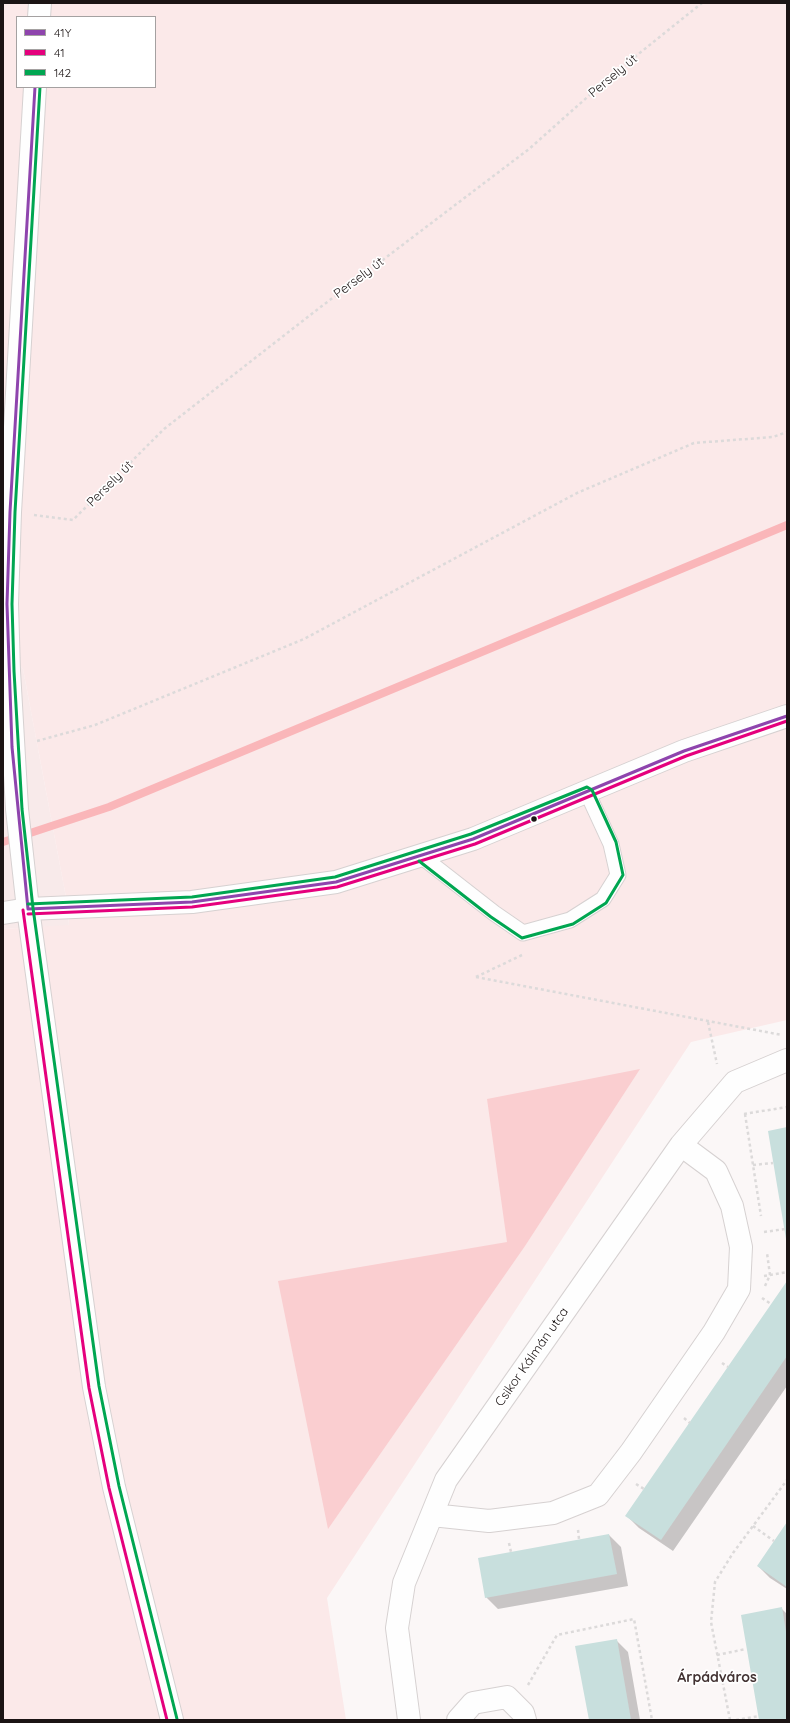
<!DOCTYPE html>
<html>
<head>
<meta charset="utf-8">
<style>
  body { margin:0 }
  #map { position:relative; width:790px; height:1723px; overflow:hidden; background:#fbf7f7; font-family:Quicksand,sans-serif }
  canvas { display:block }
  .frame { position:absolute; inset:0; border:4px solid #1b1414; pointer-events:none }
  .legend { position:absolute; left:16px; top:16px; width:140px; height:72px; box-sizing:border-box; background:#fff; border:1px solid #a4a1a1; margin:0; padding:5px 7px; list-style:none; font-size:12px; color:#1b1414 }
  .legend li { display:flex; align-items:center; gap:8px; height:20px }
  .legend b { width:20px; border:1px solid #a4a1a1 }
</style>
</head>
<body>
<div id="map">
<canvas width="790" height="1723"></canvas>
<div class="frame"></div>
<ul class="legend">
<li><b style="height:5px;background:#8e44ad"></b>41Y</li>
<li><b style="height:5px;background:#e5007d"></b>41</li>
<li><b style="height:5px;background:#00a651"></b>142</li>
</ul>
</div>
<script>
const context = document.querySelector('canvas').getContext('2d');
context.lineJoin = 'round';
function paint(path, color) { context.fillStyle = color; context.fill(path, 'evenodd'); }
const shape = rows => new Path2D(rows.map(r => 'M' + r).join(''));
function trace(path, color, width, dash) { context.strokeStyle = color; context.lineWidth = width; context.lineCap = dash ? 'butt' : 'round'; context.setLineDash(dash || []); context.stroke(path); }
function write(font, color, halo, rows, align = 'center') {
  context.font = font + ' Quicksand,sans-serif'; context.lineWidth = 3.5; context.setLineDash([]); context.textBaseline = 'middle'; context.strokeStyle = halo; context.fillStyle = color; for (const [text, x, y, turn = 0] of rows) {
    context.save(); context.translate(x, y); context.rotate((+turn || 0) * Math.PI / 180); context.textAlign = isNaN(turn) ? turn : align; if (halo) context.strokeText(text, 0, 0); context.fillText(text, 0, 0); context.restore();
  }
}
paint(shape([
  [3,646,23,669,68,908,69,926,3,929]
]), '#f8eaea');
paint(shape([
  [3,3,787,3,787,1020,691,1042,327,1598,346,1720,3,1720,3,929,69,925,68,908,23,669,3,646],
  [17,17,155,17,155,87,17,87]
]), '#fbe9e9');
paint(shape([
  [640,1069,525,1246,328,1529,278,1281,507,1242,487,1099]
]), '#faced0');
paint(shape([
  [787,1283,787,1386,673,1551,639,1528,627,1516],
  [787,1524,787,1589,770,1578,758,1566],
  [609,1535,621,1547,628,1586,498,1609,486,1597],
  [781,1608,787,1614,787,1720,760,1720],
  [616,1640,628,1652,640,1720,590,1720]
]), '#0003');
trace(shape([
  [3,842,109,807,787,525]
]), '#fab6b9', 8);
paint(shape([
  [787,1127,787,1239,786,1239,768,1131],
  [787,1281,787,1356,661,1540,625,1516],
  [787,1522,787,1587,757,1566],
  [609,1534,617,1574,485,1598,478,1558],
  [782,1607,787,1638,787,1720,759,1720,741,1615],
  [617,1639,631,1720,589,1720,575,1646]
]), '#c8dfdd');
const service = shape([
  [421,856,494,913,523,933,570,920,603,899,618,875,611,844,587,792]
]);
const minor = shape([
  [3,913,28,909],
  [432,1515,489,1521,553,1513,598,1495,631,1452,714,1332,739,1289,741,1247,732,1206,716,1171,681,1145],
  [409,1720,397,1628,404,1583,446,1480,681,1145,735,1082,787,1060],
  [458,1720,473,1703,507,1697,523,1713,525,1720]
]);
const tertiary = shape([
  [28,909,192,902,336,882,473,839,684,751,787,716]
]);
const primary = shape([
  [39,17,40,3],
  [35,87,10,512,7,604,9,671,17,809,28,909,94,1387,114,1487,172,1720]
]);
trace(service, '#d6d1d1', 17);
trace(minor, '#d6d1d1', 24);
trace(tertiary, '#d6d1d1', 24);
trace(primary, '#d6d1d1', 24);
trace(shape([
  [34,515,73,520,164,429,318,309,529,149,611,76,702,3],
  [37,741,95,725,304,639,577,493,694,443,773,437,787,432],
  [476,977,782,1035],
  [476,977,522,955],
  [708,1022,717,1064],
  [744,1114,787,1107],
  [745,1114,761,1216],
  [753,1165,773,1163],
  [764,1232,785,1229],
  [764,1276,787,1272],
  [765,1286,770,1275,767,1253],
  [762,1298,771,1304],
  [722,1363,728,1367],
  [684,1418,690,1423],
  [636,1484,644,1489],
  [753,1526,774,1541],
  [578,1530,579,1539],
  [509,1543,511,1552],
  [717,1655,746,1649],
  [528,1685,557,1635,634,1619,652,1720],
  [730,1720,711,1622,715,1582,733,1553,787,1480],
  [736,1720,759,1716]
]), '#dcdada', 2.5, [3, 3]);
trace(service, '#fefefe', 15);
trace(minor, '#fefefe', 22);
trace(tertiary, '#fefefe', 22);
trace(primary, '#fefefe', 22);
trace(shape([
  [28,909,12,747,7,604,10,512,35,87],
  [28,909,192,902,336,882,473,839,684,751,787,716]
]), '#8e44ad', 3);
trace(shape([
  [23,910,89,1388,109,1488,167,1720],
  [28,914,192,907,337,887,475,844,686,756,787,721]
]), '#e5007d', 3);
trace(shape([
  [40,87,15,512,12,604,14,671,22,809,33,908,99,1386,119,1486,177,1719],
  [28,904,192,897,335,877,471,834,587,787,592,790,616,842,623,875,606,903,573,924,522,938,491,917,419,861]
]), '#00a651', 3);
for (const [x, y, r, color] of [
  [534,819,3.5,"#1b1414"]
]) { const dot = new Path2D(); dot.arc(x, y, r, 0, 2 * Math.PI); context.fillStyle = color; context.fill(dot); trace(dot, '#fff', 1.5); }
write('13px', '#1b1414', '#fff', [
  ["Persely út",613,76,-40],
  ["Persely út",359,278,-37],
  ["Persely út",110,484,-45],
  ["Csikor Kálmán utca",532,1357,-55]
]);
write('bold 14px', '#423232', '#fff', [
  ["Árpádváros",717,1678]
]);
</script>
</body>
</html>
